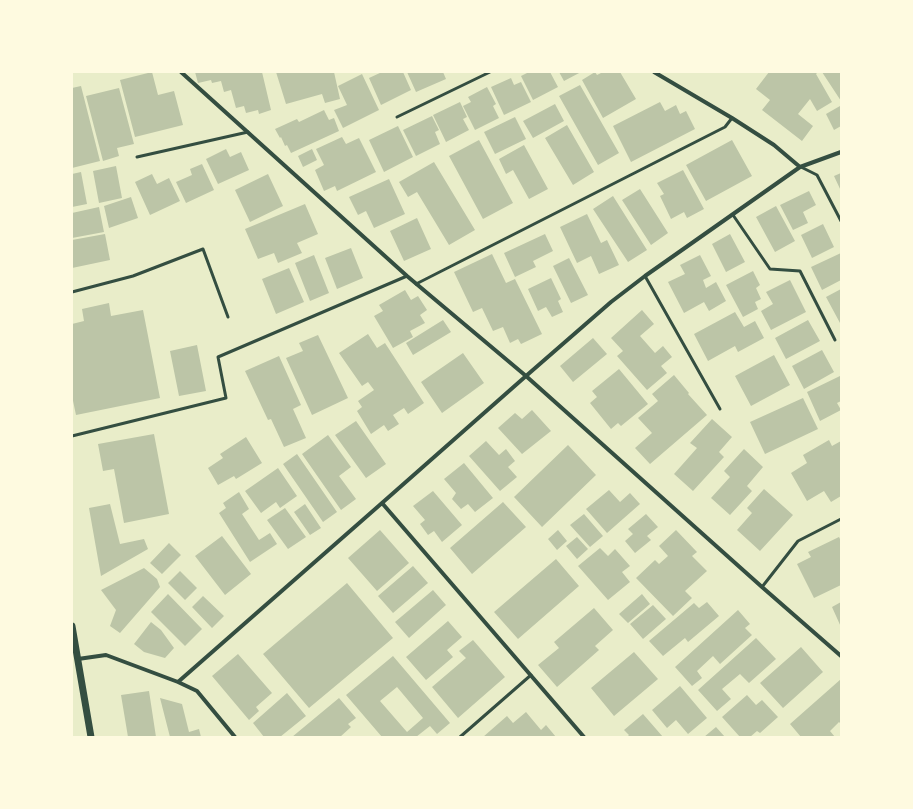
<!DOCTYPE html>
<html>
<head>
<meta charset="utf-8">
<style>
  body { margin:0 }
  #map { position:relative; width:913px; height:809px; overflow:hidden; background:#e9edc9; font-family:Arial,sans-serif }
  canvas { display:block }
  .frame { position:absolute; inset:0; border:73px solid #fefae0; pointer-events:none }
</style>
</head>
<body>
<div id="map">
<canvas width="913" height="809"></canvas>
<div class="frame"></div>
</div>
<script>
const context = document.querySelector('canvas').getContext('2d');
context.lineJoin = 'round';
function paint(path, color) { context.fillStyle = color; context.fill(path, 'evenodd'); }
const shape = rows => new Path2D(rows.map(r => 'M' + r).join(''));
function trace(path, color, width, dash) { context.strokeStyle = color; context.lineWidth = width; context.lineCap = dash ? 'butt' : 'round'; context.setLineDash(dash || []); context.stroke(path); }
paint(shape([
  [152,72,158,95,174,91,183,125,135,137,120,80],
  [195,72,262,72,271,110,259,114,258,110,246,113,244,106,236,108,231,90,224,92,221,81,212,83,211,80,198,83],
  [276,72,334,72,340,99,325,103,322,94,286,104],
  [382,72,403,72,411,90,381,105,369,78],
  [407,72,443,72,446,79,416,92],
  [529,72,550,72,558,87,533,100,521,76],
  [559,72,581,72,564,81],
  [595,72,597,75,603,72,620,72,636,99,603,118,582,80],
  [769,72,815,72,817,74,816,74,832,102,817,111,810,99,798,114,813,126,802,141,762,110,770,100,756,89],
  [822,72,841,72,841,101],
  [362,74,379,110,343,128,334,110,347,105,338,86],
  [511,78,514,85,521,82,531,102,504,115,491,87],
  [580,85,619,153,598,165,559,96],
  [81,86,100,161,72,168,72,88],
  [487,87,496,104,493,106,499,118,475,130,463,106,471,102,468,97],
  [119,88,134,144,117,148,119,156,103,161,86,96],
  [460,102,467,117,463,119,469,130,446,142,433,115],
  [660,102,665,111,676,105,680,114,686,111,695,129,631,162,613,126],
  [555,104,564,121,533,138,523,121],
  [840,106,841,107,841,126,834,130,826,114],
  [324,110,329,120,334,118,339,131,291,153,287,145,285,146,281,137,280,138,275,129,297,119,299,122],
  [432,116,439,130,435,132,440,144,416,156,403,130],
  [515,117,526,139,495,154,484,132],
  [567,125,594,172,573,185,545,138],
  [398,126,413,157,384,172,369,140],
  [342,137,346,144,359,138,376,172,337,191,335,186,324,191,315,170,324,165,316,149],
  [479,140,513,203,483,219,449,156],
  [732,140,752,176,706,201,686,165],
  [524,145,548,189,529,199,513,170,506,174,499,159],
  [226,149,230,157,241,152,249,170,218,184,206,159],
  [312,149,317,160,303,167,298,156],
  [434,162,475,230,449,245,417,192,408,197,399,182],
  [202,164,214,190,186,203,176,182,192,175,190,169],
  [116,166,122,198,99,203,93,171],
  [683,170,704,209,687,218,684,212,671,219,660,196,664,194,657,183],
  [81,172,87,204,72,207,72,174],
  [841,173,841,191,834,176],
  [152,174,157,184,169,178,180,201,150,215,135,182],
  [268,174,283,206,250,222,235,190],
  [389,179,405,214,374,228,366,211,358,215,349,197],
  [640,189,668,233,651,245,622,200],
  [809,191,816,205,803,212,808,223,793,230,780,205],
  [613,196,647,250,628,262,593,209],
  [131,197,138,218,109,228,104,206],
  [305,204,318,234,297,243,302,253,278,263,274,253,258,259,245,229],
  [776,206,795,241,775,252,756,217],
  [99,207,104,232,72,238,72,213],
  [587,214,601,243,607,240,619,265,599,274,591,256,577,263,560,227],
  [417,218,431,249,404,261,390,231],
  [823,224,834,247,812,258,801,235],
  [105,234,110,260,72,268,72,240],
  [545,234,553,251,533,261,536,267,515,277,504,253],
  [730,234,745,262,726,272,712,244],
  [351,248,363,278,337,289,325,258],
  [841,253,841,280,822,290,811,267],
  [492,254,506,283,515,279,542,334,521,344,518,339,510,343,503,327,493,331,482,308,473,312,454,272],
  [314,255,329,293,310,301,295,263],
  [700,255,711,276,703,280,706,288,716,282,726,301,709,311,704,302,684,313,668,282,685,274,680,265],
  [569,258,588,295,571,303,553,266],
  [289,268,304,302,276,314,262,279],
  [753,271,760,285,756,288,761,299,755,302,758,309,743,317,726,285],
  [551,278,561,299,558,301,563,312,552,317,546,307,538,311,528,289],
  [790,280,806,312,771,330,761,311,773,304,766,292],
  [841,289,841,323,840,323,826,297],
  [405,290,411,300,418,296,427,310,420,315,425,323,410,331,413,337,393,348,374,316,383,311,379,305],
  [109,303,111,316,143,310,160,398,76,415,72,396,72,324,84,321,82,309],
  [642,310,654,324,640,336,655,353,663,346,672,357,661,366,667,373,647,390,617,356,623,351,611,338],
  [735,312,744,327,755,321,764,338,738,352,735,346,708,361,694,334],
  [443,320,451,332,413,355,406,343],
  [808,320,820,341,786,359,775,338],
  [368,334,377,348,385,343,424,403,408,414,404,408,393,415,399,424,388,431,384,425,371,434,357,411,362,407,358,401,374,390,368,382,362,386,339,353],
  [318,335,348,398,312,415,286,358,303,351,299,343],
  [593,338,607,354,573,382,560,366],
  [197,345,206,391,179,396,170,351],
  [822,350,834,372,804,389,792,366],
  [463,353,484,383,442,413,421,382],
  [774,355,790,385,751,406,735,376],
  [279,356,301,405,293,409,306,438,284,447,271,419,268,420,245,371],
  [619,369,648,404,621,426,618,423,611,429,590,403,597,397,592,391],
  [674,375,689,393,688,394,707,415,650,464,635,448,652,433,638,418,658,401,652,394],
  [840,376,841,401,837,403,841,410,820,421,807,392],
  [803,398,818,429,765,454,750,422],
  [532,410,551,431,522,454,498,428,515,413,522,419],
  [712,419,732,437,719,452,724,457,693,491,674,474,697,448,690,443],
  [356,421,386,464,366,478,335,435],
  [154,434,169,514,124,523,114,469,103,471,98,444],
  [328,435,351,467,339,476,356,499,341,510,302,454],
  [246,437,262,463,236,479,234,476,218,485,208,468,223,458,220,454],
  [829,440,832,446,841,441,841,496,831,502,824,491,807,501,791,473,807,463,803,455],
  [486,441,499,455,506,449,515,461,508,467,517,477,500,491,469,456],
  [568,445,596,475,542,527,514,497],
  [744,449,763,467,747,486,752,491,730,515,711,498,730,477,724,471],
  [297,454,337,512,323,522,283,464],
  [464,463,493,498,475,512,468,504,461,509,452,499,456,493,444,479],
  [278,468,297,496,280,508,276,502,261,513,245,491],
  [764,489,793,515,760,551,737,530,752,513,747,508],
  [609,490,620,502,630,493,640,504,607,533,586,509],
  [433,491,462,525,442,542,434,531,428,535,420,524,425,520,413,506],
  [239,492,249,509,242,514,259,540,270,533,277,544,250,562,219,513,226,508,223,503],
  [503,502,526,527,472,574,450,548],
  [110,504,120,544,144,539,148,549,101,576,89,508],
  [305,504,321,528,310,535,294,512],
  [285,508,306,537,288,549,267,520],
  [584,514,603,536,590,547,570,525],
  [646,514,658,527,647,536,651,540,635,553,625,541,633,534,628,529],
  [380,530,409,563,377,591,348,558],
  [558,530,567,541,557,550,548,539],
  [676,530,697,552,692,556,707,571,685,591,692,598,673,616,636,578,655,560,659,564,668,556,659,546],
  [222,536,251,574,225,595,195,556],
  [577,537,588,549,577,559,566,546],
  [839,537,841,541,841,585,814,598,797,564,811,557,808,552],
  [169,543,181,555,162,574,150,563],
  [600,548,608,556,615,549,630,566,622,572,630,582,608,600,578,566],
  [556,559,579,586,518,639,494,612],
  [413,566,428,583,393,613,378,596],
  [144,568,157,579,160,587,120,633,110,626,116,610,101,590],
  [180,571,197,588,185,600,168,583],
  [347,583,393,638,309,708,263,654],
  [433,590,446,605,409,638,395,622],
  [168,594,202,629,185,646,151,612],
  [642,594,650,604,628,623,619,614],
  [203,596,224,616,212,628,192,607],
  [707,602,719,616,688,642,685,638,663,656,649,641,694,603,699,608],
  [841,602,841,627,832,607],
  [653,605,666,619,643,639,630,624],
  [594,608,613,630,595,646,599,650,557,687,538,665,559,648,554,642],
  [738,610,750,624,745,628,752,635,720,664,713,656,697,671,702,678,692,686,675,667],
  [448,621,462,637,447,650,453,657,426,680,406,657],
  [151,622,161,630,174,648,165,658,144,652,134,644],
  [756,638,776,659,749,683,740,674,722,689,731,699,717,711,698,690],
  [473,640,505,677,458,718,432,687,466,658,459,651],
  [801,647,823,672,783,708,760,683],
  [634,652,658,679,614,716,591,688],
  [238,654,272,693,256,707,259,711,249,720,212,676],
  [393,656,450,723,437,734,430,726,416,737,382,737,346,695],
  [397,687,423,718,407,732,380,701],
  [841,679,841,724,839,722,830,731,835,737,801,737,790,724],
  [680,686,707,718,688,734,676,720,667,728,652,710],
  [149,691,156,737,128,737,121,695],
  [287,693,306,716,280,737,264,737,253,723],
  [747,695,756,705,762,700,778,717,760,733,757,731,750,737,740,737,722,717],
  [160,698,182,704,189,732,199,729,201,737,170,737],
  [339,698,356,718,348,724,351,727,340,737,292,737],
  [526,712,541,730,546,725,556,737,483,737,507,716,513,723],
  [643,714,663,737,627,737,629,735,624,730],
  [716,727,725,737,704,737]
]), '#bcc5a7');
trace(shape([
  [397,117,490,72],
  [137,157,248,132],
  [801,167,817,175,841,221],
  [733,215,770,269,800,271,835,340],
  [645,276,720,409],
  [416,284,725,127,732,118],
  [72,292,133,276,203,249,228,317],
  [72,436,226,398,218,357,407,276],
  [762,587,798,541,841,519],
  [460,737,531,675]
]), '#344e41', 3);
trace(shape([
  [181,72,407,276,526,376,762,587,841,656],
  [654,72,732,118,774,145,800,167],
  [382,503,584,737],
  [78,659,106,655,178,682,197,691,235,737],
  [178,682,382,503,526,376,611,302,645,276,800,167,841,152]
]), '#344e41', 4);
trace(shape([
  [72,626,91,737]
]), '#344e41', 7);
</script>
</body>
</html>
